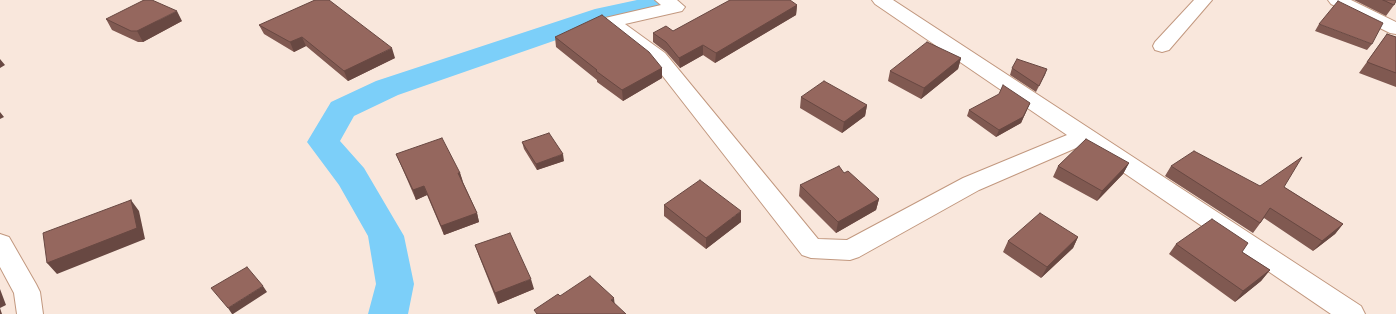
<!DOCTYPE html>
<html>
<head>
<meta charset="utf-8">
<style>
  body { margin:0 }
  canvas { display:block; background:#f9e7dc }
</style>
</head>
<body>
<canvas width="1396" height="314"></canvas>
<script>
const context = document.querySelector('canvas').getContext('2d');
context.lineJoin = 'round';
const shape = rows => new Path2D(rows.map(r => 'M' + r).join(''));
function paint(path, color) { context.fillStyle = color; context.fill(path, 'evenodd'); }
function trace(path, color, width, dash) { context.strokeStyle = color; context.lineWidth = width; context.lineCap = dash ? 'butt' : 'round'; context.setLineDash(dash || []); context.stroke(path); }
paint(shape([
  [637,0,671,0,673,3,669,9,611,21,398,95,354,116,340,141,364,168,404,236,414,284,408,314,368,314,376,284,368,236,339,185,307,142,331,102,376,81,595,9,637,0]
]), '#7ccff9');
const minor = shape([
  [655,0,677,0,685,7,682,11,625,24,665,53,818,239,847,240,963,178,1067,135,875,4,872,0,893,0,1361,306,1365,314,1331,314,1083,145,979,190,859,257,850,260,811,258,802,255,651,61,605,26,602,22,605,18,661,5,655,0],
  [1194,0,1212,0,1169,50,1162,52,1155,50,1153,46,1155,42,1194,0],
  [1328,0,1351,0,1396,22,1396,34,1390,33,1331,4,1328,0],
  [0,234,9,237,36,284,40,292,43,314,17,314,14,293,0,267,0,234]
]);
trace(minor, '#c2987f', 2);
paint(minor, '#fff');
paint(shape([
  [1354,0,1396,0,1394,5,1386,16],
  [797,5,796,15,715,63,703,55,680,68,666,52,653,42,653,33,673,31],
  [106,19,182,21,143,42,138,42,112,30],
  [1319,24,1372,44,1367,50,1315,31],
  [259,25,395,58,348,81,306,46,294,52,264,34],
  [1387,34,1396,37,1396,87,1359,73],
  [555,37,662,68,662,78,623,101,597,82,597,80,556,47],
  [961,58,958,69,921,99,888,81,890,71],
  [1012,68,1047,69,1036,92,1010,75],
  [801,97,867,105,865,116,842,133,800,108],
  [1030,103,1021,123,996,137,967,116,969,110],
  [522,142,564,161,537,170,524,149],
  [396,154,460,173,463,182,477,213,479,222,444,235,427,195,416,200,400,163],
  [1129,163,1123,174,1097,201,1053,177,1058,166],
  [1171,166,1260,186,1284,187,1343,224,1335,234,1313,251,1264,218,1253,233,1165,176],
  [844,173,879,199,876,210,836,233,799,196,800,185],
  [664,205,741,222,706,249,664,216],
  [1078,237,1073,248,1041,278,1003,252,1008,241],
  [1176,244,1242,252,1270,270,1261,281,1235,302,1169,254],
  [475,245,534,289,498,304,479,256]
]), '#805951');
paint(shape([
  [797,5,796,15,715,63,716,53],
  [177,11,182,21,143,42,137,31],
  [302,37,306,46,294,52,290,42],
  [703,45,703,55,680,68,679,58],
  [392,48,395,58,348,81,344,71],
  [961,58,958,69,921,99,924,88],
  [0,59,5,65,0,68],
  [662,68,662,78,623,101,622,90],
  [1047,69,1045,75,1036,92,1039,86],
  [1030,103,1021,123,996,137,999,130],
  [867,105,865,116,842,133,844,122],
  [0,112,4,117,0,119],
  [563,154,564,161,537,170,536,164],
  [1129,163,1123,174,1097,201,1102,191],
  [458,173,460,173,463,182],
  [424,186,427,195,416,200,413,190],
  [879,199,876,210,836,233,838,222],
  [131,200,139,211,145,239,57,274,47,263],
  [741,211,741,222,706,249,706,238],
  [477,213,479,222,444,235,441,226],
  [1343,224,1335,234,1313,251,1322,241],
  [1078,237,1073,248,1041,278,1047,267],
  [1270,270,1261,281,1235,302,1243,291],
  [531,279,534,289,498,304,495,293],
  [263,286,267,292,233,314,232,314,228,308],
  [0,289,6,305,0,308,2,314,0,314],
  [614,298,615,307,611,300]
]), '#684842');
const building = shape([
  [144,0,152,0,177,11,137,31,131,31,106,19,144,0],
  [315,0,329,0,392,48,344,71,302,37,290,42,259,25,315,0],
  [730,0,790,0,797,5,716,53,703,45,679,58,666,42,653,33,666,26,673,31,730,0],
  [1383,0,1396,0,1396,1,1394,5,1383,0],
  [1338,1,1383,23,1372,44,1319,24,1338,1],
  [602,15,649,52,662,68,622,90,596,71,597,70,555,37,602,15],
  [1387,34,1396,37,1396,73,1367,62,1387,34],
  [927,42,961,58,924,88,890,71,927,42],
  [1017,59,1047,69,1039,86,1012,68,1017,59],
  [824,81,867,105,844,122,801,97,824,81],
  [1003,85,1030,103,1023,117,999,130,969,110,999,94,1003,85],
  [549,133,563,154,536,164,522,142,549,133],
  [442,138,460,173,458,173,477,213,441,226,424,186,413,190,396,154,442,138],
  [1086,139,1129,163,1102,191,1058,166,1086,139],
  [1194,151,1260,186,1302,157,1284,187,1343,224,1322,241,1270,208,1260,223,1171,166,1194,151],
  [839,166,844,173,848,171,879,199,838,222,800,185,839,166],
  [700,180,741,211,706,238,664,205,700,180],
  [131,200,137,228,47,263,43,233,131,200],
  [1040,213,1078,237,1047,267,1008,241,1040,213],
  [1212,219,1248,243,1242,252,1270,270,1243,291,1176,244,1212,219],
  [510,233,531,279,495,293,475,245,510,233],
  [247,267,263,286,228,308,211,288,247,267],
  [590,276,614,298,611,300,626,314,537,314,534,310,558,294,560,296,590,276]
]);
paint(building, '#95675e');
trace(building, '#684842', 1);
</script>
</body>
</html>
